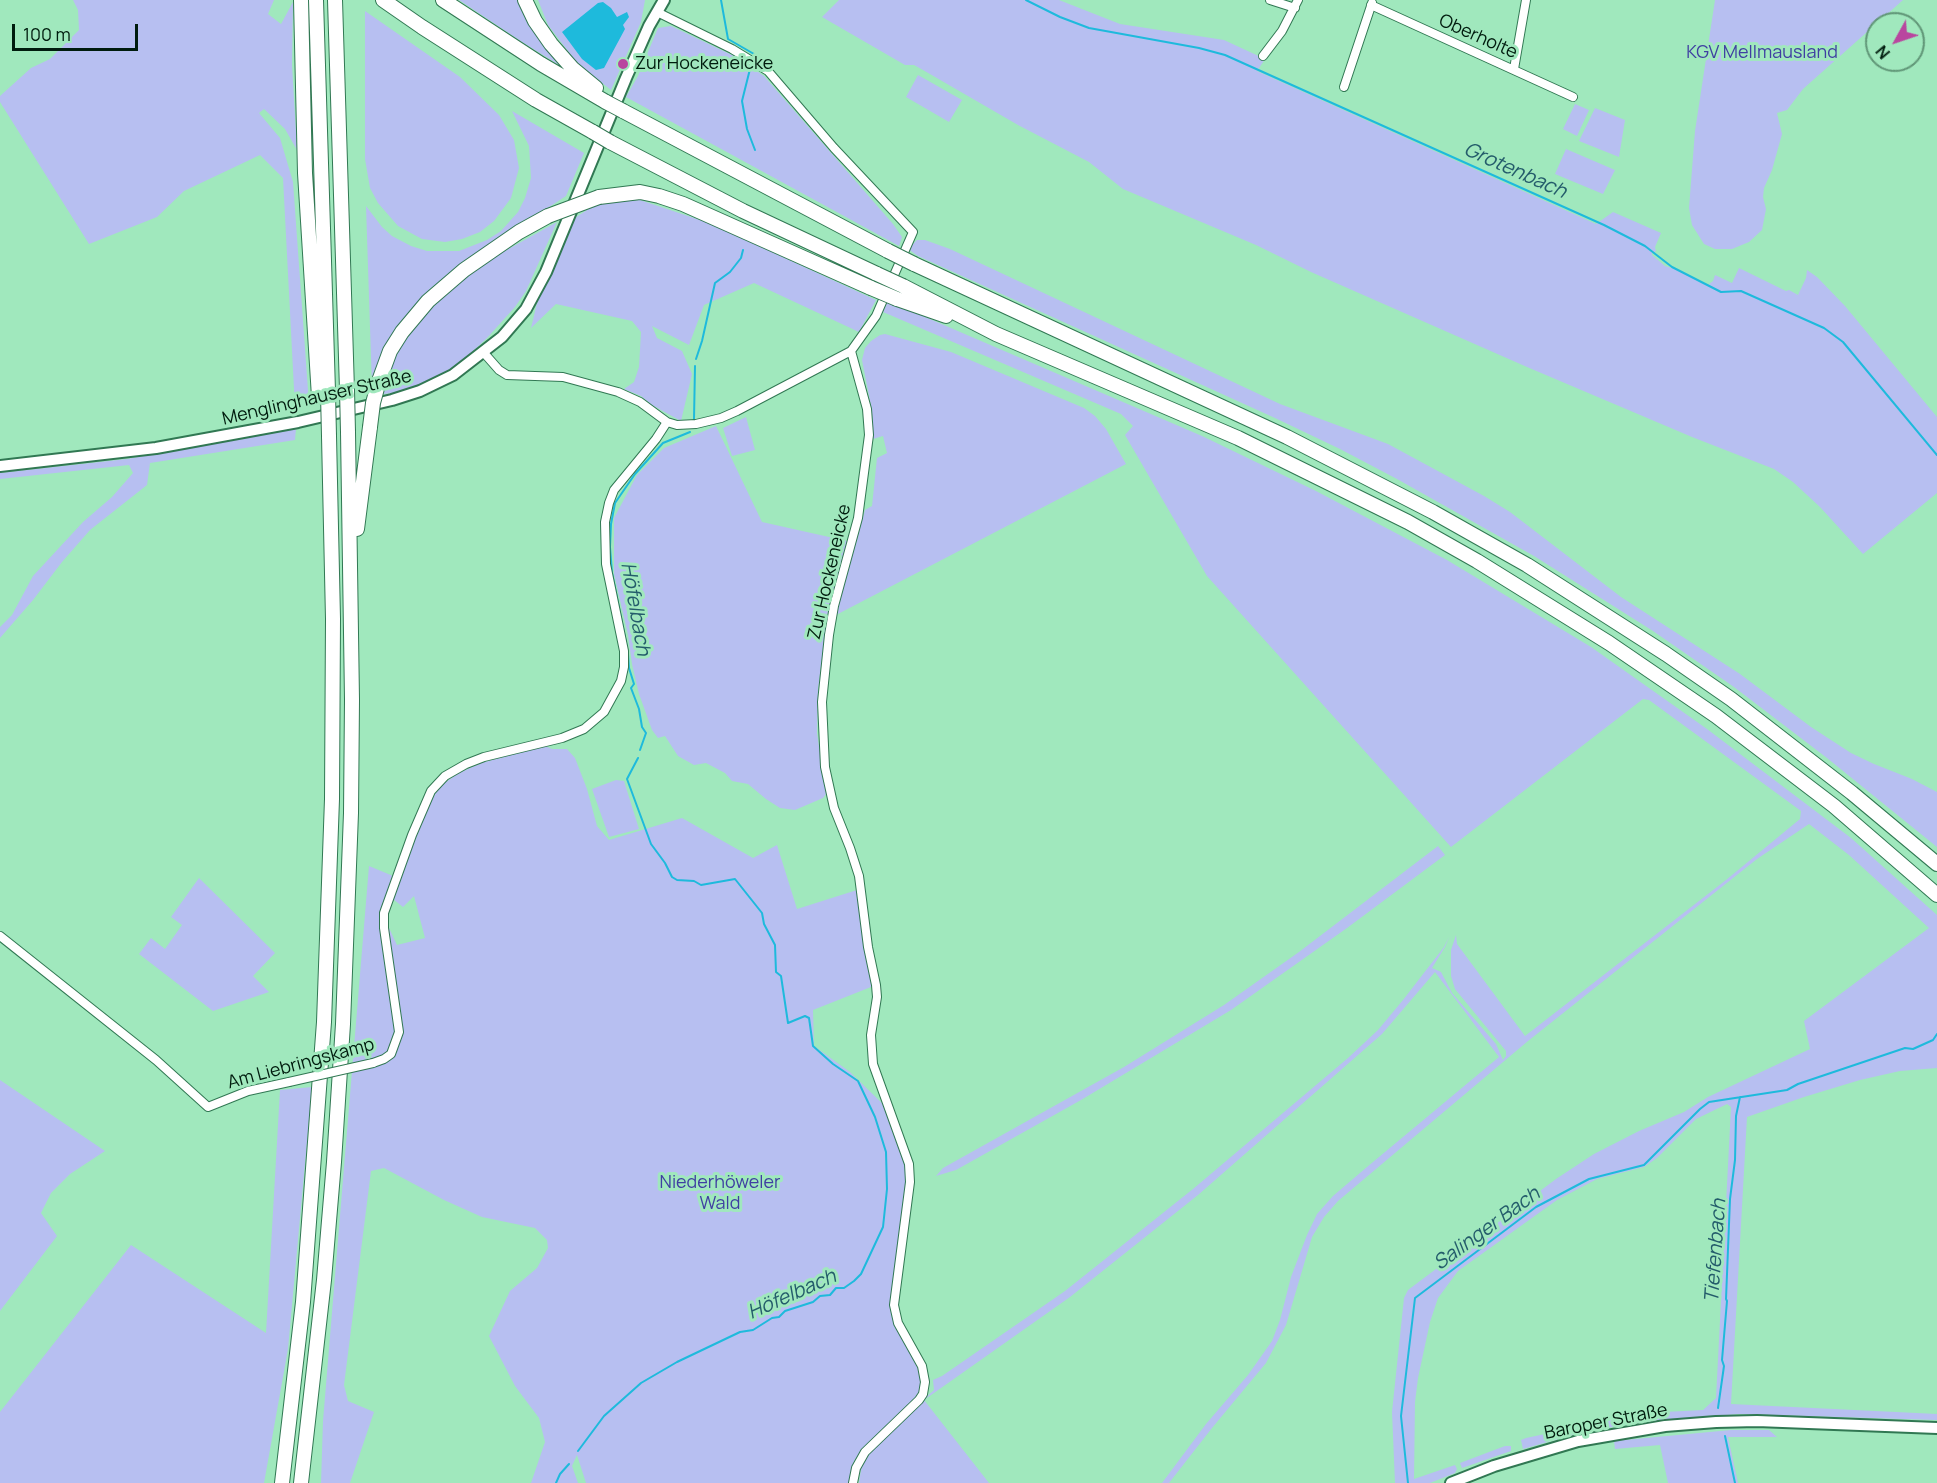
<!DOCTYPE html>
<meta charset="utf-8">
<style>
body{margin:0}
#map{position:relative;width:1937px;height:1483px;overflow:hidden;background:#a0e8bd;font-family:Manrope,sans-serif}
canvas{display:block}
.north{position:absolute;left:1865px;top:12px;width:60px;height:60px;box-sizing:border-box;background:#a0e8bd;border:2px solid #609677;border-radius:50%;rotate:230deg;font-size:16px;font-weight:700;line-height:24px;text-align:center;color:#001c0e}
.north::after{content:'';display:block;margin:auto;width:21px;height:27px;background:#b9469f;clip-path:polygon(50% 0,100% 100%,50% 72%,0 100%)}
.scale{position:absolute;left:12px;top:24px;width:126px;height:27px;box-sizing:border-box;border:3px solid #001c0e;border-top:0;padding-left:8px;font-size:18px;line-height:21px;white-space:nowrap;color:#001c0e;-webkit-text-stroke:4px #a0e8bd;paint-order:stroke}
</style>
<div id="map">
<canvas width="1937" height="1483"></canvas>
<div class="north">N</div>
<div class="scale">100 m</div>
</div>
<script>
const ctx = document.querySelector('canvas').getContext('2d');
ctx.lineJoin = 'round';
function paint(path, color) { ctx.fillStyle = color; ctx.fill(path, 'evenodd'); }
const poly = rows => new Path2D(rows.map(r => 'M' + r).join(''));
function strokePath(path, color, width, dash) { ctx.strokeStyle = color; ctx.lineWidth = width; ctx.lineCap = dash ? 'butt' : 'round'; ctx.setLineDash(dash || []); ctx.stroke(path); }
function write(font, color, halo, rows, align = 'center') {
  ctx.font = font + ' Manrope,sans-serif'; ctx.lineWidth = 6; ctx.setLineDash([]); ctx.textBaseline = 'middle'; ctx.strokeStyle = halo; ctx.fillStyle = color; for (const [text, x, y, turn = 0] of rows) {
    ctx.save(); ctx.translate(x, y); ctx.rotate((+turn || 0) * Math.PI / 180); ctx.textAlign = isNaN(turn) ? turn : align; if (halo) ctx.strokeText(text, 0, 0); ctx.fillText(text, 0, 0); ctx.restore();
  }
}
paint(poly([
 [73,0,274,0,268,14,281,24,293,2,292,65,297,150,285,129,264,109,259,113,280,138,293,182,309,404,295,408,283,178,260,155,184,191,157,217,89,244,0,102,0,96,31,68,50,59,79,30,78,10],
 [459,0,521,0,572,73,522,42],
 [538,0,645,0,641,22,611,90,577,63,548,25],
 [839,0,1059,0,1120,24,1224,40,1265,59,1257,71,1596,224,1613,212,1661,233,1655,247,1656,251,1652,253,1652,255,1665,266,1675,269,1708,285,1713,281,1715,275,1732,283,1739,268,1786,291,1789,290,1798,295,1806,278,1807,270,1817,277,1845,306,1937,417,1937,493,1863,554,1820,507,1793,482,1774,469,1692,437,1527,367,1311,272,1256,245,1123,189,1089,162,1018,125,923,70,914,65,905,65,822,17],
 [1715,0,1903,0,1803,89,1787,110,1777,113,1782,134,1772,170,1764,188,1763,197,1766,209,1762,230,1749,242,1732,249,1715,249,1704,244,1692,225,1689,208,1695,131],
 [365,11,460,77,499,115,514,140,519,168,511,198,494,221,480,232,462,239,445,242,422,239,398,226,378,203,370,188,365,159],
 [671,26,736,57,764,76,893,224,902,237,899,246,626,97,638,76,658,28],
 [918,75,962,100,949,122,906,97],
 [1575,104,1589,110,1577,136,1563,129],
 [1595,108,1625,120,1619,157,1579,141],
 [512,111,584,153,566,196,459,266,430,289,407,315,389,345,372,388,366,206,382,227,392,236,411,246,427,251,459,251,487,240,501,231,518,212,525,198,531,178,529,146],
 [1566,149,1615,170,1603,194,1555,174],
 [640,200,709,223,876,300,859,332,754,283,704,305,689,345,652,326,657,338,682,351,692,374,681,421,652,405,641,396,624,389,634,382,639,367,641,332,632,321,556,304,531,328,537,303,573,219,598,203],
 [557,222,526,291,515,307,487,338,457,366,436,378,403,392,383,394,390,367,405,339,425,312,450,288,503,252],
 [917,240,925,240,950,249,1280,404,1388,444,1484,496,1510,512,1621,597,1740,674,1811,727,1851,753,1874,764,1912,779,1937,792,1937,847,1827,758,1734,687,1653,631,1534,556,1397,479,1340,449,1275,418,918,256,908,249],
 [888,301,1202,436,1316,491,1447,560,1591,647,1707,729,1851,838,1937,915,1937,1068,1900,1071,1860,1080,1804,1097,1747,1117,1731,1404,1937,1414,1937,1420,1739,1414,1634,1423,1579,1433,1523,1449,1521,1440,1526,1438,1644,1413,1703,1410,1716,1398,1731,1107,1727,1104,1696,1119,1657,1158,1644,1167,1597,1179,1557,1200,1458,1271,1438,1298,1430,1322,1418,1378,1415,1402,1414,1479,1455,1465,1457,1469,1455,1473,1430,1483,1395,1483,1392,1412,1404,1298,1408,1290,1556,1179,1594,1154,1639,1131,1684,1112,1708,1097,1810,1049,1804,1021,1929,928,1849,855,1809,824,1757,859,1528,1041,1338,1201,1324,1217,1312,1237,1286,1325,1266,1363,1212,1428,1169,1483,1162,1483,1206,1424,1248,1375,1272,1341,1280,1320,1291,1277,1307,1235,1317,1214,1333,1196,1367,1167,1499,1057,1435,972,1382,1034,1198,1195,1070,1297,924,1400,989,1483,859,1483,862,1463,865,1458,875,1444,934,1390,933,1380,942,1376,1065,1291,1193,1189,1348,1058,1378,1030,1403,1000,1444,947,1449,937,1445,947,1432,968,1441,972,1452,993,1496,1044,1503,1060,1506,1056,1506,1051,1455,989,1451,976,1451,950,1456,935,1457,944,1525,1036,1726,880,1800,819,1801,811,1649,700,1643,699,1451,847,1207,576,1125,435,1133,426,1121,414,883,312],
 [885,334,951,352,1084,408,1095,416,1106,429,1126,464,836,615,865,510,872,506,877,458,887,453,883,436,873,439,872,411,862,360,865,348,871,341,880,335],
 [746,417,755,450,732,456,723,428],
 [716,426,762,522,847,541,828,610,818,690,817,733,826,794,823,798,795,810,780,808,766,799,748,784,732,781,725,773,706,763,694,765,678,756,665,736,658,738,652,730,639,694,632,664,628,635,614,574,614,518,637,475,664,448],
 [296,429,295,440,150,463,147,485,90,530,62,562,33,600,0,638,0,627,12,615,33,576,83,522,112,497,133,473,129,465,0,479,0,473,127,459],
 [545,746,552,749,567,749,575,758,587,789,597,826,609,840,682,818,753,858,777,845,797,909,857,890,876,985,813,1010,814,1046,850,1072,889,1110,909,1164,896,1314,891,1315,920,1370,922,1381,918,1395,909,1405,863,1449,854,1461,850,1483,586,1483,577,1455,572,1466,578,1483,531,1483,545,1442,539,1418,515,1386,489,1336,510,1291,537,1268,548,1248,547,1240,535,1228,482,1217,444,1200,384,1168,371,1171,344,1385,348,1401,374,1412,350,1483,321,1483,323,1421,369,866,393,876,382,913,397,945,425,938,414,896,403,907,393,899,420,824,438,788,457,774,481,763],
 [616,780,624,781,639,829,609,837,592,789],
 [1438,846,1445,855,1347,928,1231,1010,1081,1100,956,1170,936,1176,943,1168,1124,1067,1224,1005,1299,952],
 [199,878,275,953,253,976,269,992,213,1011,139,954,151,938,165,949,182,925,171,917],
 [0,1080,105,1151,70,1174,51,1193,41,1213,57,1236,0,1311],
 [312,1087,288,1349,264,1483,0,1483,0,1412,131,1245,266,1333,280,1090],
 [1731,1430,1769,1430,1777,1437,1728,1437,1738,1483,1668,1483,1660,1445,1615,1449,1614,1441],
 [1505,1446,1511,1446,1511,1451,1462,1468,1460,1463]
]), '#b7bff1');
paint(poly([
 [603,2,611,8,617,17,627,12,629,17,623,25,625,29,604,68,596,70,582,59,562,32,598,3]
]), '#1ebadc');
strokePath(poly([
 [721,0,728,39,754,54],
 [1026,0,1060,17,1089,28,1199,48,1225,55,1604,225,1645,246,1672,267,1721,292,1741,291,1824,328,1843,342,1937,455],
 [751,65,742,101,747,129,755,150],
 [696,359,702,341,715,283,730,272,741,258,743,250],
 [694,419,695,366],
 [627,648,612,573,610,547,611,524,615,503,635,474,663,443,690,432],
 [628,654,629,668,634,684,631,688,639,709,642,727,646,733,640,750],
 [1718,1408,1724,1366,1722,1360,1727,1301,1726,1299,1730,1199,1735,1160,1736,1116,1740,1097],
 [1725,1436,1735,1483],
 [578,1451,604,1416,641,1383,677,1362,740,1332,753,1330,772,1318,779,1317,785,1311,813,1302,820,1296,830,1295,836,1288,844,1288,854,1281,861,1274,883,1227,887,1189,886,1152,875,1117,858,1081,833,1064,813,1046,809,1018,805,1016,788,1023,781,976,776,972,775,945,764,924,762,913,735,879,701,885,694,881,677,880,672,877,665,863,651,844,627,779,638,758],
 [556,1483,560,1474,569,1464],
 [1408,1483,1401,1416,1415,1298,1536,1207,1589,1179,1644,1165,1700,1109,1709,1102,1787,1090,1798,1084,1905,1048,1913,1049,1933,1040,1937,1034]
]), '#1ebadc', 2);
const street = poly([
 [1270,0,1295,8],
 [1371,5,1573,97],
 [657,12,732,49,768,71,834,148,913,232,891,282],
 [1263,56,1282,31,1298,0],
 [1514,69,1526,0],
 [1344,87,1372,3],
 [851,351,867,409,869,435,858,518,834,606,829,635,822,702,825,767,834,808,850,848,859,876,868,947,876,985,877,997,871,1035,873,1064,909,1164,910,1182,894,1305,898,1323,922,1366,925,1382,923,1394,919,1400,865,1452,856,1468,853,1483],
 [484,353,499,370,507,375,563,377,618,392,640,402,667,422,677,425,696,424,721,418,737,411,851,351,876,316,886,293],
 [0,936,156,1060,208,1107,248,1091,289,1082],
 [373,1063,384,1059,391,1054,399,1032,384,928,384,913,412,835,431,791,445,776,466,764,484,757,562,738,584,729,604,712,621,681,624,667,624,651,606,564,605,522,609,503,614,490,656,439,667,422]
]);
const secondary = poly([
 [0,466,156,448,298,422,392,400,420,391,453,375,502,337,526,309,546,272,626,78,649,26,664,0],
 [1451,1483,1494,1466,1578,1441,1665,1426,1716,1422,1757,1421,1937,1428]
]);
const highway = poly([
 [301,0,305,173,319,397],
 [316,0,328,391],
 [335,0,347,390],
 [383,0,422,27,536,100,593,132],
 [443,0,541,64,606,102],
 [525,0,535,21,551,44,573,69,596,88],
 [623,111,888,251],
 [610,142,743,211,877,274],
 [599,197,640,192,659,196,683,204,871,288],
 [914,264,1287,437,1433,512,1527,565,1666,654,1731,699,1852,793,1937,864],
 [903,286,996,334,1238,438,1408,522,1477,561,1609,643,1716,716,1834,806,1937,895],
 [897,299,946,316],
 [379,381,390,351,402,332,428,301,464,270,519,232,548,216],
 [357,529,370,427],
 [282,1483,303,1302,324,1022,332,799,333,619,329,436],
 [301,1483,324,1280,334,1162,343,1024,351,813,352,700,348,432]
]);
strokePath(street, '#317853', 10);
strokePath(secondary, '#317853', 14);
strokePath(highway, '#317853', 16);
strokePath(street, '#fff', 8);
strokePath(secondary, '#fff', 10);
strokePath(highway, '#fff', 14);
const streetBridge = poly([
 [289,1082,373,1063]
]);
const highwayBridge = poly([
 [606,102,623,111],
 [593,132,610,142],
 [548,216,599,197],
 [888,251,914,264],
 [877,274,903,286],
 [871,288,897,299],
 [347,390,348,432],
 [328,394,329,436],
 [370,427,373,403,379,381]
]);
strokePath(streetBridge, '#317853', 10, []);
strokePath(highwayBridge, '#317853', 16, []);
strokePath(streetBridge, '#fff', 8);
strokePath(highwayBridge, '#fff', 14);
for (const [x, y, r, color] of [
 [623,64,6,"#b9469f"]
]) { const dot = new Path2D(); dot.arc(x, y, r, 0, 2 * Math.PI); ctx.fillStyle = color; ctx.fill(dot); strokePath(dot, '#a0e8bd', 2); }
write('18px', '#001c0e', '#a0e8bd', [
 ["Oberholte",1478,37,24],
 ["Menglinghauser Straße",317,398,-13],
 ["Zur Hockeneicke",830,572,-77],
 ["Am Liebringskamp",301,1064,-15],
 ["Baroper Straße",1606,1422,-11]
]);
write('18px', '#3f3fa2', '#a0e8bd', [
 ["KGV Mellmausland",1762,53],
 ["Niederhöweler",720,1183],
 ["Wald",720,1204]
]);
write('18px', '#001c0e', '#a0e8bd', [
 ["Zur Hockeneicke",635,64]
], 'left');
write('italic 20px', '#245c6b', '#a0e8bd', [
 ["Grotenbach",1515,171,24],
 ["Höfelbach",635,609,80],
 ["Salinger Bach",1487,1229,-36],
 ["Tiefenbach",1716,1251,-86],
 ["Höfelbach",792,1295,-24]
]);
</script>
